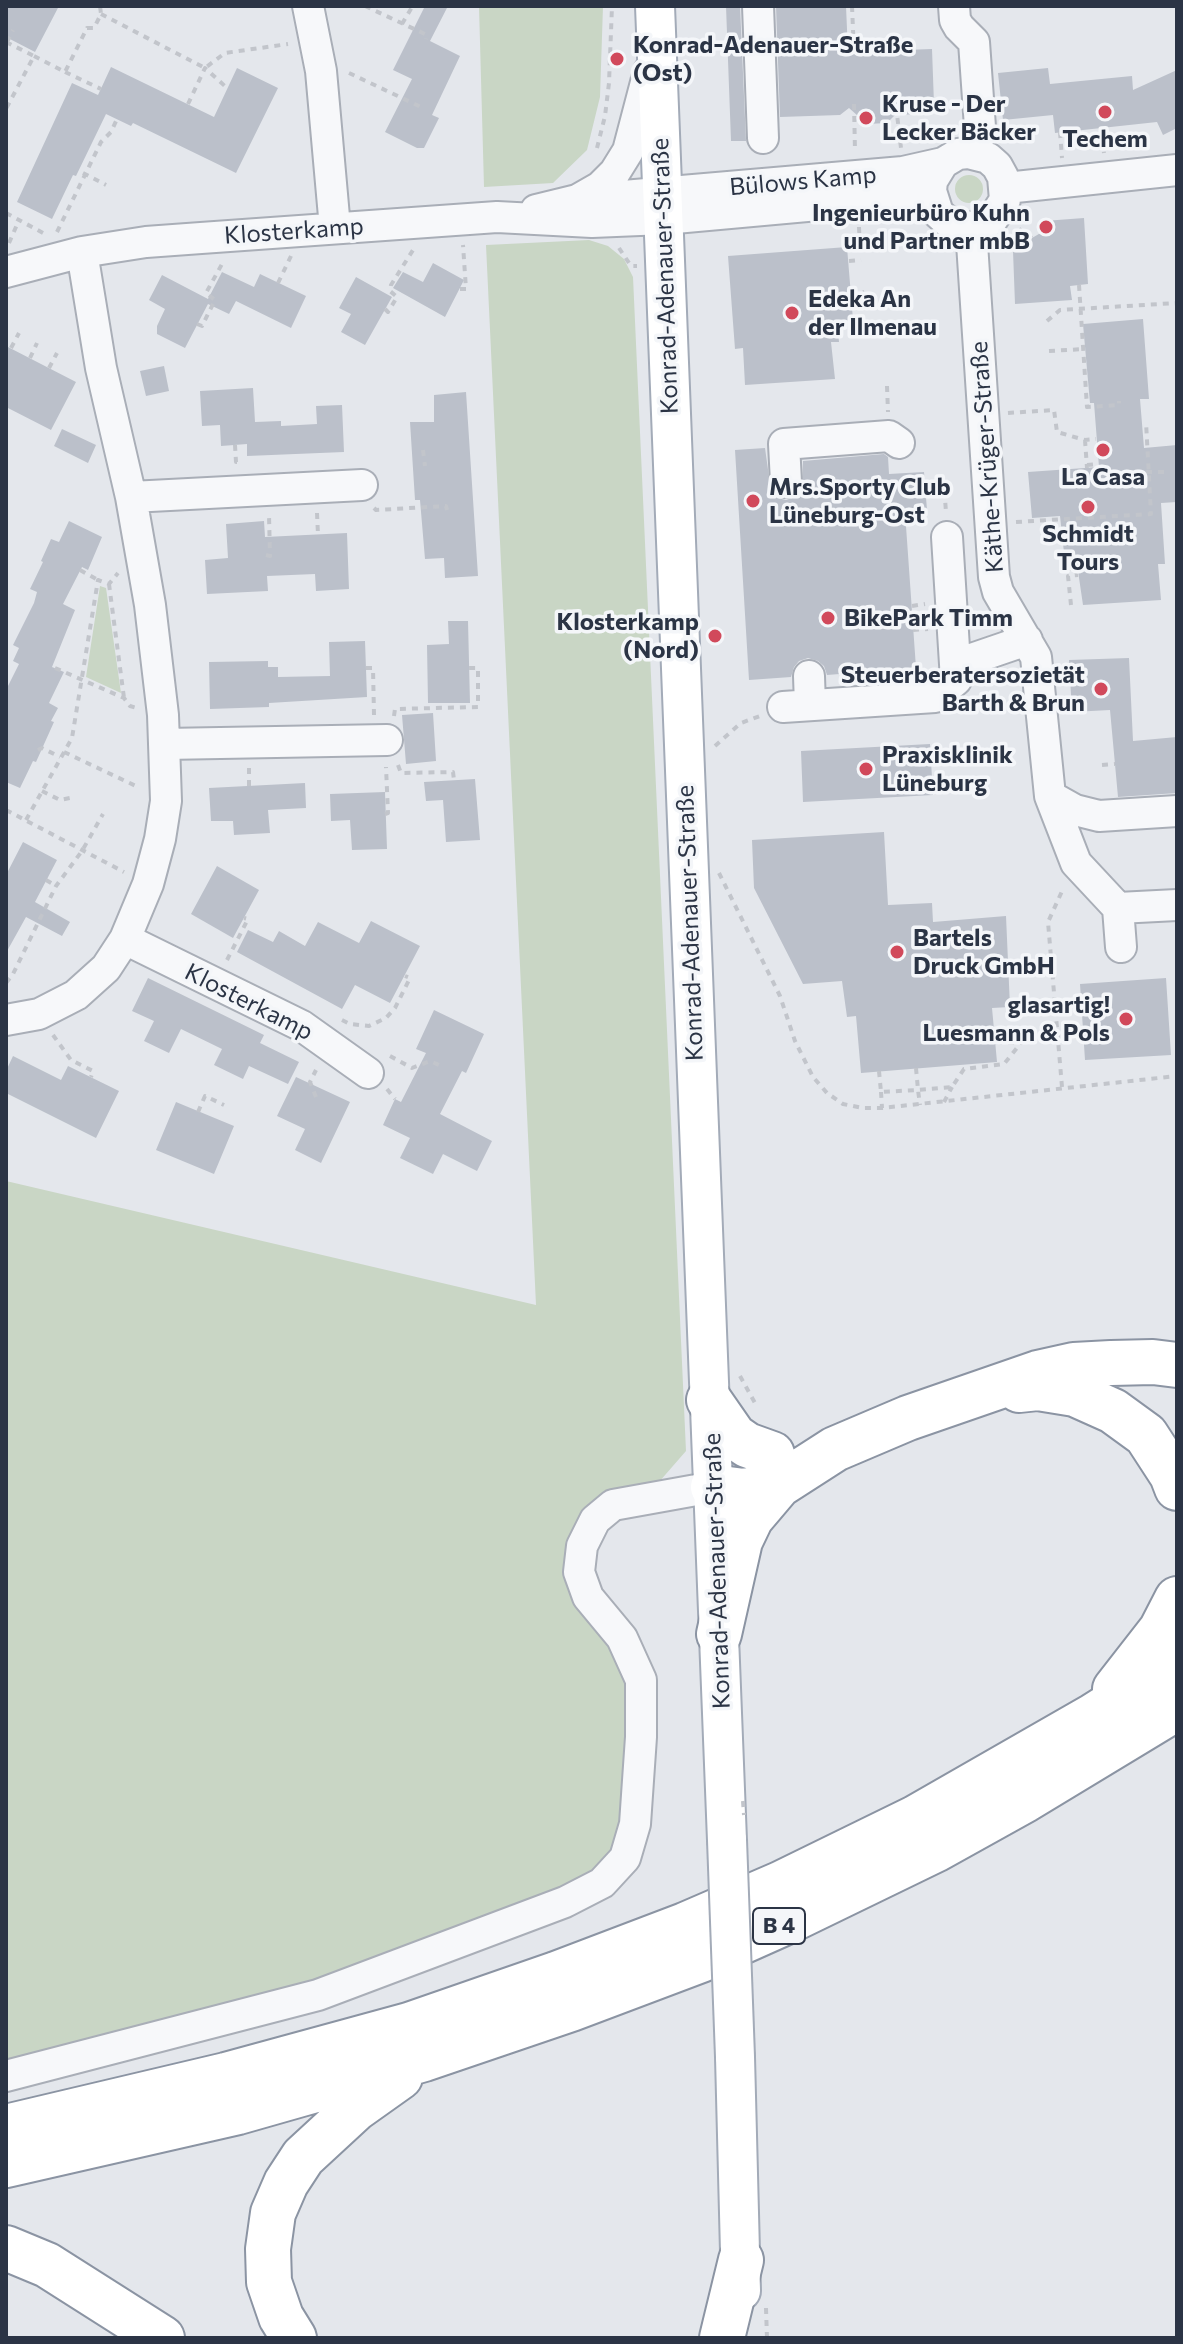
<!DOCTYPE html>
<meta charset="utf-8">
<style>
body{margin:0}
#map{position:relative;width:1183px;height:2344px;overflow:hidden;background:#e4e7ec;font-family:Commissioner,sans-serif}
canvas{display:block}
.frame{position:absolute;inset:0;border:8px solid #2b3445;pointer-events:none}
</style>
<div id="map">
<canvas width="1183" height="2344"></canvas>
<div class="frame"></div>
</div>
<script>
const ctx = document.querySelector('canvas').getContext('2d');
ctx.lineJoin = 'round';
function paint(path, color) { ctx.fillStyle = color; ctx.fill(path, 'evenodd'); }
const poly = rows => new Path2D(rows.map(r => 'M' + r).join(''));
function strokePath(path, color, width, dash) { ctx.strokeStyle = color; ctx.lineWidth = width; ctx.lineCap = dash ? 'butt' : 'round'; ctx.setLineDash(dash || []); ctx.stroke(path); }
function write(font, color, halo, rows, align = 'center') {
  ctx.font = font + ' Commissioner,sans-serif'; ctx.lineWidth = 7; ctx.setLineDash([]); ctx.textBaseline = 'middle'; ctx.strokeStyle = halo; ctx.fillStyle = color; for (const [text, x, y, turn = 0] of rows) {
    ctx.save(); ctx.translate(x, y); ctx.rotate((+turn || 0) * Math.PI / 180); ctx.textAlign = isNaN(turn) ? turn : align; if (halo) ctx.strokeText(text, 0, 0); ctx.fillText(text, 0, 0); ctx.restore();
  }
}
paint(poly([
 [479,6,603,6,600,97,587,150,553,183,484,187],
 '955 189a14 14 0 1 1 28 0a14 14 0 1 1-28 0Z',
 [589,240,608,246,624,259,633,277,686,1451,659,1482,587,1512,568,1539,567,1573,614,1642,630,1682,632,1735,616,1854,596,1876,313,1983,6,2061,6,1181,536,1305,486,245],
 [100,586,106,588,121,693,86,677]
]), '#c9d6c5');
paint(poly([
 [6,6,59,6,35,52,6,37],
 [425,6,448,6,430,41,460,56,432,115,439,118,424,148,417,148,385,132,412,79,393,70],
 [726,6,740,6,746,141,731,141],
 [776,6,846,6,848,52,932,49,934,104,928,104,919,114,895,115,887,123,867,124,849,108,840,115,780,117],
 [111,67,214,117,237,68,278,88,236,173,133,123,131,126,106,114,76,176,73,175,52,219,17,202,72,83,98,95],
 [1048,68,1050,84,1132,76,1133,90,1177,70,1177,128,1163,135,1157,122,1055,133,1053,115,1003,120,998,73],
 [1084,218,1088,284,1070,286,1072,300,1015,304,1013,251,1025,250,1032,238,1044,231,1044,221],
 [847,247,853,320,837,321,839,342,831,342,835,379,745,385,743,348,735,349,728,256],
 [433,263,464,280,445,317,393,288,403,272,423,282],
 [222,272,254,287,260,274,306,296,291,328,236,301,229,314,208,304,185,348,157,334,157,326,165,309,149,300,162,275,208,299],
 [356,277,392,297,365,345,341,332,351,314,339,308],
 [1143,319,1149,399,1140,399,1144,448,1177,445,1177,502,1161,503,1165,564,1158,564,1161,600,1083,605,1078,571,1066,571,1060,516,1032,518,1028,472,1099,467,1094,403,1090,403,1083,324],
 [6,346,76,382,51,430,6,407],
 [164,366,169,391,146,396,140,371],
 [253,388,255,422,281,421,281,426,317,424,316,406,342,405,344,452,247,456,247,444,221,446,220,425,202,426,200,391],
 [466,392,478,576,445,578,444,558,425,559,420,500,415,500,410,422,434,422,434,395],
 [62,429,96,445,88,463,54,446],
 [765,448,771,491,777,498,786,500,795,497,802,489,803,461,884,454,888,457,889,474,924,472,927,510,905,512,916,668,827,675,824,666,818,661,808,658,799,661,794,667,791,677,749,680,735,450],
 [69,521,102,537,88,570,82,567,63,604,75,610,52,667,64,672,49,703,58,708,51,721,54,722,36,762,33,761,20,788,6,782,6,690,19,664,13,661,19,648,13,645,34,603,37,592,30,589,43,562,41,561,51,539,59,542],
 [264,521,265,537,347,533,349,589,316,591,315,574,267,576,268,591,207,594,205,560,228,558,226,524],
 [448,621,468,621,470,703,428,703,427,645,449,644],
 [365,641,367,697,269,703,269,707,210,709,209,662,268,661,268,667,278,667,278,677,330,676,329,642],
 [1129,658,1133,741,1177,737,1177,793,1118,797,1110,710,1072,712,1069,660],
 [433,713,436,761,406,764,402,715],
 [930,744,933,795,803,802,801,751],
 [475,779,480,840,446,842,443,800,426,801,424,782],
 [305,783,306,808,268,810,270,833,234,835,233,821,211,821,209,788],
 [385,792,387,849,352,850,350,820,331,821,330,794],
 [884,832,888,905,932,903,933,922,1006,916,1010,1007,992,1008,997,1062,861,1073,856,1016,847,1017,842,981,803,984,754,888,752,840],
 [23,842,57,860,35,902,70,922,62,936,26,917,6,953,6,875],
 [217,866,259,890,233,938,191,914],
 [371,921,420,946,390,1003,355,985,342,1009,237,952,248,930,273,942,279,931,305,946,318,922,359,943],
 [148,978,264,1035,260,1043,299,1062,288,1084,249,1066,243,1079,214,1065,222,1049,181,1029,169,1053,144,1041,154,1021,132,1011],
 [1166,978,1171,1055,1085,1060,1080,984],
 [434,1010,484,1034,466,1073,462,1071,440,1114,492,1141,477,1171,443,1154,433,1174,400,1158,410,1138,383,1125,395,1099,401,1102,426,1053,416,1049],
 [13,1056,61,1080,68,1066,119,1091,96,1138,6,1093,6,1071],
 [296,1077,350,1102,321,1163,295,1150,305,1129,277,1116],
 [176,1102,234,1126,214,1174,156,1150]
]), '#bbc0ca');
const minor = poly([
 [308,6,321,71,335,228],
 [758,6,763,138],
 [954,6,955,20,959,27,974,42,980,127,976,154],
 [1006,188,1177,170],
 [579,199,600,187,615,172,628,151,649,71],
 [536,210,577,200,903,172,943,163,958,154,968,153,988,158,997,166,1003,177,1005,200,992,220,971,228,958,227,947,221,938,213,931,191,932,181,943,163],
 [971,228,994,577,998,592,1036,657,1050,796,1076,863,1118,908,1177,905],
 [6,272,82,252,146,242,201,238,497,217,592,222,664,219,906,197,932,201],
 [786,482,784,444,889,436,899,443],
 [131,497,362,485],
 [957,664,1027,640],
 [809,676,810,705],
 [783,707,935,697,956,680,947,537],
 [165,744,387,740],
 [1050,796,1075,810,1099,816,1177,811],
 [1118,908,1121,947],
 [125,939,302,1026,368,1073],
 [6,1020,39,1014,76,995,106,968,125,939,148,884,160,839,166,801,163,715,150,605,131,497,101,368,82,252],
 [6,2076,318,1995,565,1902,602,1883,625,1858,635,1824,641,1737,641,1680,622,1638,588,1597,579,1572,582,1546,595,1520,613,1505,713,1487]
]);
const major = poly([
 [655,6,727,1840],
 [735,2057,741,2291]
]);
const highway = poly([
 [1019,1390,1038,1388,1075,1394,1113,1411,1146,1435,1172,1475,1177,1488],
 [709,1400,734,1436,747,1445,772,1454],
 [713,1487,744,1491,779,1485,835,1449,908,1418,1038,1373,1074,1365,1111,1363,1153,1362,1177,1365],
 [719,1634,740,1541,751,1518,779,1485],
 [1115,1689,1161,1630,1177,1599],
 [6,2127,226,2075,409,2025,556,1974,685,1925,780,1884,915,1818,1093,1716,1177,1663],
 [6,2165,238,2112,424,2059,571,2009,701,1960,795,1918,935,1850,1025,1800,1177,1708],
 [6,2248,47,2265,162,2338],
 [294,2338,281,2317,269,2282,268,2249,273,2213,286,2183,303,2157,355,2109,400,2077],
 [722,2338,741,2260]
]);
strokePath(minor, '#a9aeb7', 34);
strokePath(major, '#a3abb8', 42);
strokePath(highway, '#8b94a3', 48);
strokePath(poly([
 [365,6,427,35,426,39],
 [852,6,854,52],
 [101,14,205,68,225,53,288,44],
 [402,24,412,7],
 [6,42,34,56,6,109],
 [7,42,13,30],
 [34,56,65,72,87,28,94,28,101,14,100,6],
 [65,72,101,89],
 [349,73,421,107,420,109],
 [188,104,205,68,227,88],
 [854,104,855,151],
 [896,106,901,148],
 [1100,128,1104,153],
 [1060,132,1062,158],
 [597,148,605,116,609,83,612,6],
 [83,173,106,185],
 [6,213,45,234],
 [859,227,860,249],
 [1019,229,1032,238],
 [57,232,101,142,111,132,117,119],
 [9,243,19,220],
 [619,248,631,266,637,266],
 [849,261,861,260],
 [278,283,291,256],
 [1079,285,1087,407,1119,405,1119,401],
 [460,289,466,289,463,245],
 [851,294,864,292],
 [852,306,865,305],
 [385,309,388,312,397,297,390,291,391,285,413,250],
 [1047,321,1060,310,1177,303],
 [197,324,202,326,215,300,206,293,222,264],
 [11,348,19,333],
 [1049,351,1085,349],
 [30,358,37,343],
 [49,368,57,353],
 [887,386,888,412],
 [1008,413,1054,410,1057,432,1085,440,1096,439],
 [1085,440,1087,468],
 [235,445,236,462,241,462],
 [423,450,425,466],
 [1087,465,1098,464],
 [1146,472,1170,472],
 [925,488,944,486,946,512],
 [374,508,376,510,446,506,447,510],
 [317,513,318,535],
 [1016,522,1151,514,1146,422],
 [266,555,270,556,269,515],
 [80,570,98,580],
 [109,584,124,698],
 [1071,605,1068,576,1078,575],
 [912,606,925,604],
 [913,630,928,629],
 [55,668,124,698,130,706,137,708],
 [366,668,373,668,374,715],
 [394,716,395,709,478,707,478,668,469,668],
 [715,746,741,723,760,716],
 [38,750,42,748,60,757],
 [64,752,138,787],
 [398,765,401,773,453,772,454,780],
 [1102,765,1115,764],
 [249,768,249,786],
 [42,791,60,800,70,798],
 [6,810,124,872],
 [385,814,388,813,386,767],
 [26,820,72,738,98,580,109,584,118,573],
 [719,873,780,996,795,1041,813,1077,827,1093,843,1104,863,1108,882,1108,1177,1076],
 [46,880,56,886],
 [227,960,248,919,244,918],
 [6,983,13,974,56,886,82,851,103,814],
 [342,1020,350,1024,369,1026,386,1018,395,1008,410,978,405,976],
 [53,1035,71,1060,93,1071,91,1077],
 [996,1042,1021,1043],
 [390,1056,412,1068,430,1061,439,1065,441,1061],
 [916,1068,918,1090,952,1087,964,1069,1004,1064,1021,1043],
 [879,1071,881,1092,918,1090,920,1105],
 [1062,1087,1048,922,1063,889],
 [387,1089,395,1099],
 [881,1092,882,1108],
 [316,1097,310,1082,316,1070],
 [944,1102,952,1087],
 [198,1112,205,1096,224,1105],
 [740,1376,755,1403],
 [766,2308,767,2338]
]), '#c2c5cb', 4, [6, 6]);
strokePath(minor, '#f7f8fa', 30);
strokePath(major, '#fff', 38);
strokePath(highway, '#fff', 44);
const majorBridge = poly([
 [727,1840,735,2057]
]);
strokePath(majorBridge, '#a3abb8', 42, []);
strokePath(poly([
 [743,1801,744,1815]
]), '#c2c5cb', 4, [6, 6]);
strokePath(majorBridge, '#fff', 38);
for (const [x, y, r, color] of [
 [617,59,8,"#d1495b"],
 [1105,112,8,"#d1495b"],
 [866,118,8,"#d1495b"],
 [1046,227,8,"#d1495b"],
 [792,313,8,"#d1495b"],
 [1103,450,8,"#d1495b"],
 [753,501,8,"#d1495b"],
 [1088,507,8,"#d1495b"],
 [828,618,8,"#d1495b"],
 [715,636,8,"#d1495b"],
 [1101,689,8,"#d1495b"],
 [866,769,8,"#d1495b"],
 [897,952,8,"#d1495b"],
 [1126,1019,8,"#d1495b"]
]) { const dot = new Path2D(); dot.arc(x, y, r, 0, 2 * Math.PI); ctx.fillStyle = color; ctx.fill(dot); strokePath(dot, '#f4f6f9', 3); }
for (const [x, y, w] of [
 [779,1926,52]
]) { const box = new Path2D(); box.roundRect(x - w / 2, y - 18, w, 36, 6); ctx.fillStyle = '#f4f6f9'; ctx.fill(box); strokePath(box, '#2b3445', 2); }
write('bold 22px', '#2b3445', null, [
 ["B 4",779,1926]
]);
write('bold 24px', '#2b3445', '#f4f6f9', [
 ["Konrad-Adenauer-Straße",633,45],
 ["(Ost)",633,73],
 ["Kruse - Der",882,104],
 ["Lecker Bäcker",882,132],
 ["Techem",1105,139,"center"],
 ["Ingenieurbüro Kuhn",1030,213,"right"],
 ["und Partner mbB",1030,241,"right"],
 ["Edeka An",808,299],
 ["der Ilmenau",808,327],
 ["La Casa",1103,477,"center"],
 ["Mrs.Sporty Club",769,487],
 ["Lüneburg-Ost",769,515],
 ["Schmidt",1088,534,"center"],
 ["Tours",1088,562,"center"],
 ["BikePark Timm",844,618],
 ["Klosterkamp",699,622,"right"],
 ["(Nord)",699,650,"right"],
 ["Steuerberatersozietät",1085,675,"right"],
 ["Barth & Brun",1085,703,"right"],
 ["Praxisklinik",882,755],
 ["Lüneburg",882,783],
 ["Bartels",913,938],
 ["Druck GmbH",913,966],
 ["glasartig!",1110,1005,"right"],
 ["Luesmann & Pols",1110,1033,"right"]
], 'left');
write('24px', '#2b3445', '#f4f6f9', [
 ["Bülows Kamp",803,181,-5],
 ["Klosterkamp",294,231,-4],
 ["Konrad-Adenauer-Straße",665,276,-92],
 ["Käthe-Krüger-Straße",987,457,-94],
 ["Konrad-Adenauer-Straße",690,923,-92],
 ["Klosterkamp",249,1002,27],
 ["Konrad-Adenauer-Straße",717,1571,-92]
]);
</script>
